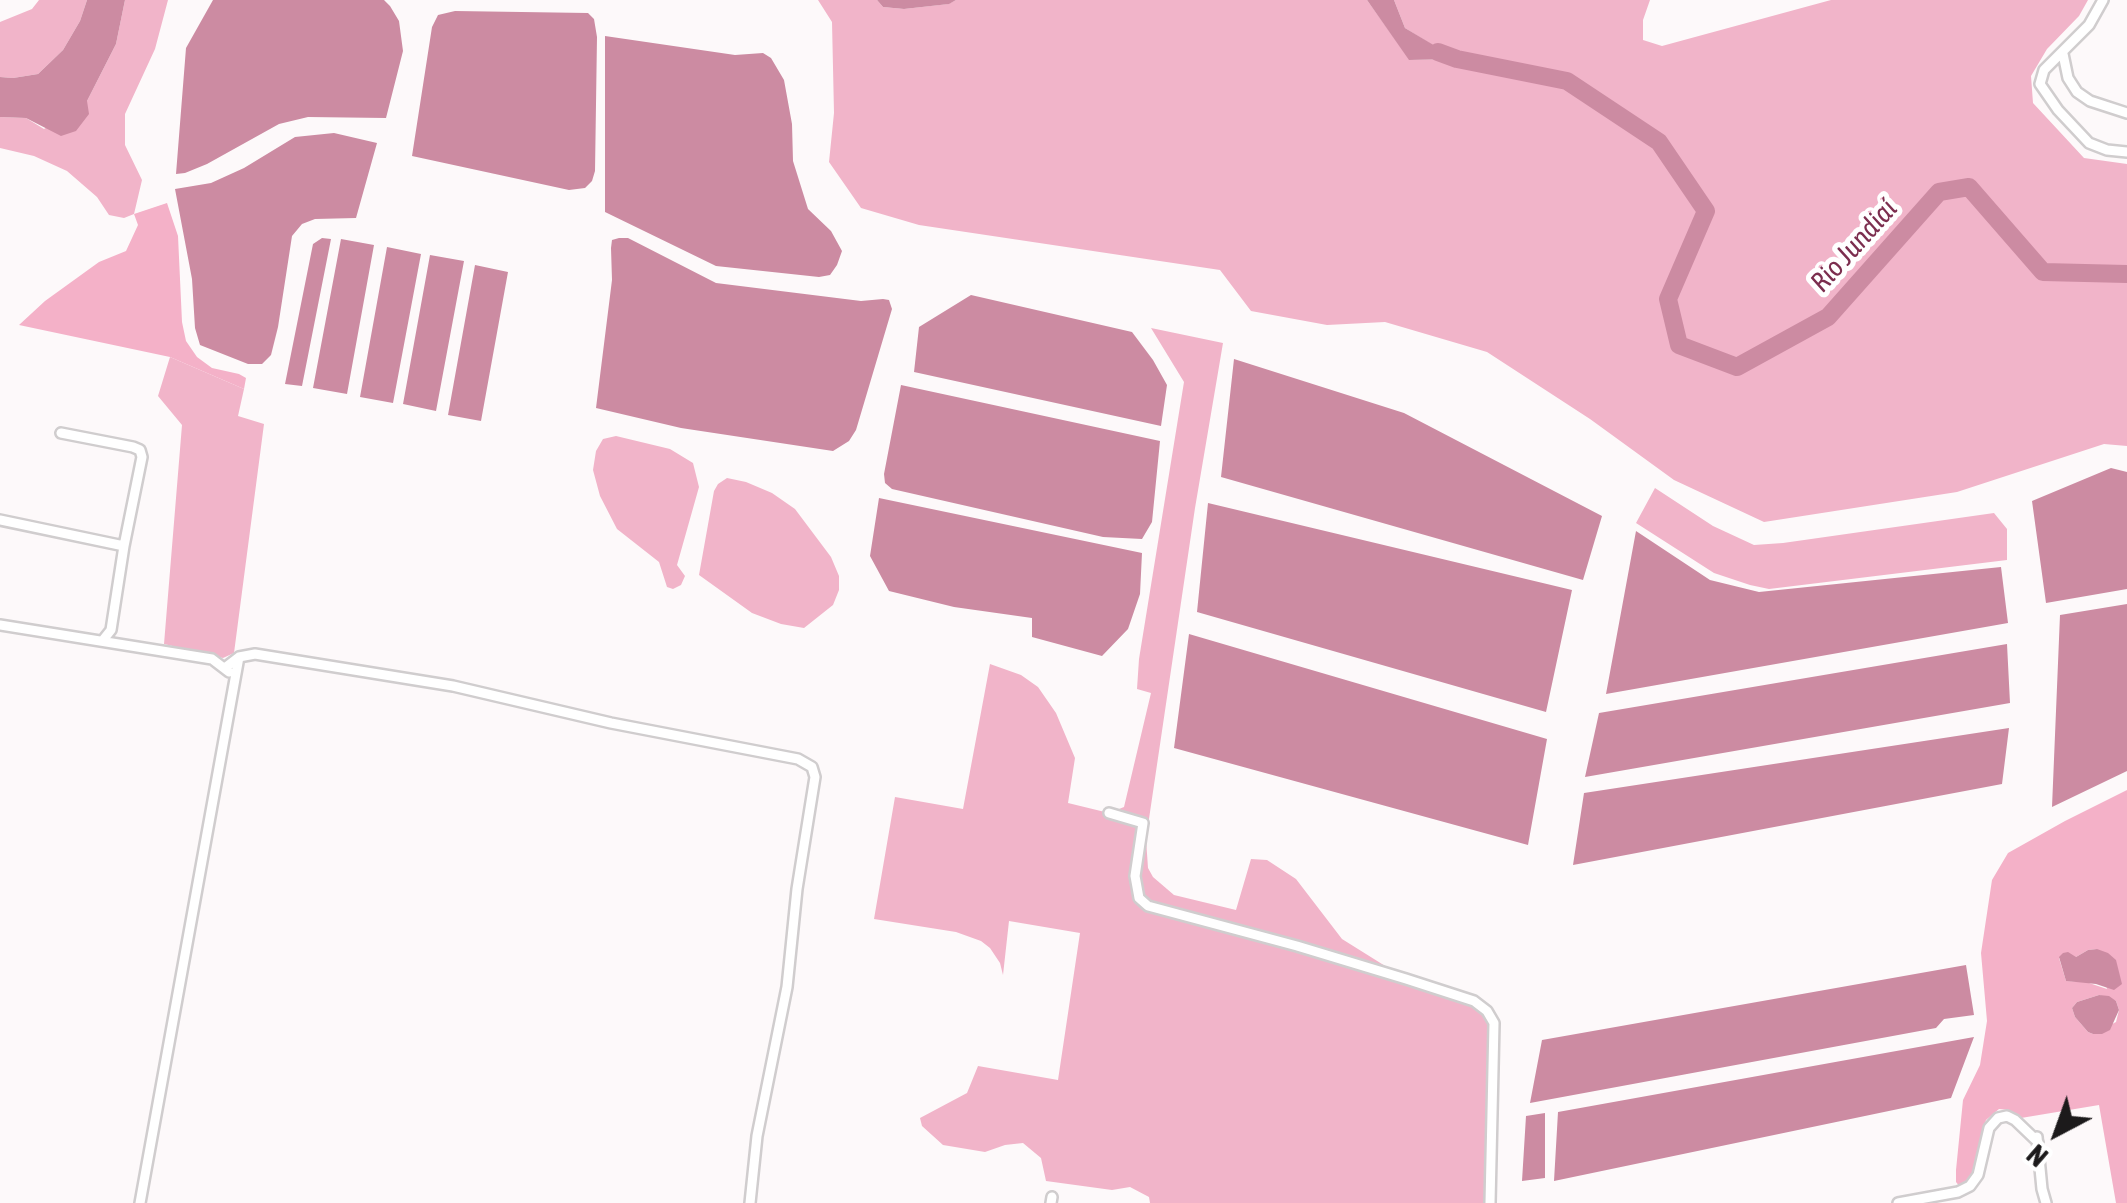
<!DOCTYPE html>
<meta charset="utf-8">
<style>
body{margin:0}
#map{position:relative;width:2127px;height:1203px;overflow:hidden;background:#fdf9fa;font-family:"Asap Condensed",sans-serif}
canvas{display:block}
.north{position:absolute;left:2007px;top:1083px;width:100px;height:100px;-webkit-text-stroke:8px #fff;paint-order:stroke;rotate:221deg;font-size:28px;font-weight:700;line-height:40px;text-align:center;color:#1c1a1b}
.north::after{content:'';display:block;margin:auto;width:35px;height:45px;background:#1c1a1b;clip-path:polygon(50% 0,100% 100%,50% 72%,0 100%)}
</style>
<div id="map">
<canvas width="2127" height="1203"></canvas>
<div class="north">N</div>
</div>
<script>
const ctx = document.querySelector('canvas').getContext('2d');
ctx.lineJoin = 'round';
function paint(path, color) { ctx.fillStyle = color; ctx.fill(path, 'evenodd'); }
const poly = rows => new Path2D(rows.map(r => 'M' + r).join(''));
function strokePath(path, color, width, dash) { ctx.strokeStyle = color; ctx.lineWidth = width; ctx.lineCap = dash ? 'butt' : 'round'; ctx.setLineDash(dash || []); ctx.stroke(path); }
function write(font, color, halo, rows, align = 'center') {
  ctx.font = font + ' "Asap Condensed",sans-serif'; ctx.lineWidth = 10; ctx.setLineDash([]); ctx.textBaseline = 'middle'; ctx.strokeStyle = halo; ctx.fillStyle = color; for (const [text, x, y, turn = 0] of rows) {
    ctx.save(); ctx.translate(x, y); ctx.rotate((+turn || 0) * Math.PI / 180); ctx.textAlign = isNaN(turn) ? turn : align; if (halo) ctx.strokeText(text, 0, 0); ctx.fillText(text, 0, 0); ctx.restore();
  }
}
paint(poly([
 [39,0,87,0,80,21,63,50,38,74,13,78,0,77,0,22,32,9],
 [125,0,168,0,155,49,125,114,125,145,142,180,134,214,124,218,109,215,97,197,67,171,34,156,0,148,0,117,26,118,44,129,87,101,116,44],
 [818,0,877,0,883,7,904,9,948,4,956,0,1367,0,1410,60,1455,59,1405,28,1394,0,1650,0,1643,20,1643,40,1662,46,1831,0,2088,0,2079,16,2047,49,2031,76,2033,103,2084,158,2127,164,2127,446,2104,444,1957,492,1764,522,1674,480,1590,419,1487,352,1385,322,1327,325,1251,311,1220,270,919,225,861,208,829,162,834,113,832,22],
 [1151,328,1223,343,1195,508,1146,839,1148,868,1153,877,1174,895,1236,910,1251,859,1267,860,1296,879,1342,939,1406,979,1474,1001,1494,1023,1490,1203,1150,1203,1149,1197,1130,1187,1112,1190,1046,1181,1041,1158,1023,1143,1005,1145,985,1152,943,1145,922,1126,920,1118,967,1093,978,1066,1058,1080,1080,933,1009,921,1003,975,1000,963,990,948,981,941,956,932,874,919,895,797,963,809,990,664,1021,675,1038,687,1056,713,1075,758,1068,803,1109,813,1124,807,1151,693,1137,689,1139,659,1184,382],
 [170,357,244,389,238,416,264,424,234,653,223,658,164,644,182,425,158,396],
 [616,436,670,449,693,463,699,487,677,565,685,576,681,585,673,589,667,587,659,562,617,529,600,496,593,470,596,451,603,439],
 [727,478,746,482,772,493,795,509,831,557,839,576,839,590,833,605,804,628,781,624,752,613,699,575,714,491,718,484],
 [1655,488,1713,526,1754,545,1783,543,1994,513,2007,529,2007,560,1769,589,1750,585,1714,573,1636,523]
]), '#f1b4c9');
paint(poly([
 [167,203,178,236,182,322,186,341,197,357,212,368,239,374,246,378,244,389,170,357,19,325,45,301,99,262,126,251,138,225,134,214],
 [2127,790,2127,1203,2116,1203,2099,1105,2021,1118,2009,1110,1999,1109,1986,1120,1971,1178,1966,1186,1960,1187,1956,1182,1956,1170,1963,1100,1980,1065,1987,1021,1981,953,1992,880,2008,853,2065,821],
 [2097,949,2107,989,2086,982,2066,981,2059,958,2076,957,2088,950],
 [2099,995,2116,1001,2119,1010,2116,1022,2093,1034,2088,1032,2075,1017,2072,1008,2077,1002]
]), '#f4b1c8');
paint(poly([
 [87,0,125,0,116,44,87,101,89,114,76,131,61,136,26,118,0,117,0,77,13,78,38,74,63,50,80,21],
 [213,0,384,0,390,6,399,21,403,51,386,118,308,117,279,124,207,164,185,173,176,174,186,48],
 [877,0,956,0,949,4,904,9,883,7],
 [1367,0,1394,0,1405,28,1457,59,1409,60],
 [455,11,588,13,594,19,597,37,595,171,592,181,585,188,569,190,412,156,432,27,438,15],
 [605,36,735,55,763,53,771,58,784,80,792,124,793,161,808,209,831,231,842,251,837,265,830,275,819,277,716,266,605,212],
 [334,133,377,143,356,218,315,219,302,224,292,236,278,327,271,355,262,364,248,364,200,345,195,328,192,279,175,189,211,183,244,168,295,137],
 [322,238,331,239,302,386,285,384,313,244],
 [619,238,628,238,716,283,861,301,883,299,889,300,892,309,856,430,849,441,833,451,681,428,596,408,612,280,611,248,612,240],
 [341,239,374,245,347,394,313,388],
 [387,247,421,254,393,403,360,397],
 [430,255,464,261,436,411,403,404],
 [475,265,508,272,481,421,448,415],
 [971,295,1132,332,1153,360,1167,385,1161,426,914,372,919,327],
 [1234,359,1404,413,1602,516,1583,580,1221,477],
 [901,385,1160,441,1152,522,1142,539,1103,537,892,489,885,483,884,474],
 [2111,468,2127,472,2127,589,2046,603,2032,501],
 [879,498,1142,553,1140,594,1128,629,1102,656,1032,637,1032,618,954,607,889,591,870,556],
 [1208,503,1572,590,1546,712,1197,612],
 [1636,531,1710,580,1759,592,2001,567,2008,623,1606,694],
 [2127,604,2127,771,2052,807,2060,615],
 [1189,634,1547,739,1528,845,1174,748],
 [2007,644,2010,703,1585,777,1599,713],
 [2009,728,2002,784,1573,865,1584,793],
 [2097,949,2108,953,2116,960,2122,984,2114,990,2096,984,2066,981,2059,957,2063,953,2068,952,2076,957,2088,950],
 [1966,965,1974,1015,1944,1019,1936,1028,1530,1103,1542,1040],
 [2099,995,2109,996,2116,1001,2119,1010,2110,1030,2102,1034,2093,1034,2088,1032,2075,1017,2072,1008,2077,1002],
 [1974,1037,1951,1098,1554,1181,1558,1112],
 [1545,1113,1545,1178,1522,1181,1526,1116]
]), '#cc8ba2');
strokePath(poly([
 [1438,52,1457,59,1567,81,1659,142,1706,211,1668,299,1679,345,1737,367,1828,317,1939,192,1969,187,2043,272,2127,274]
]), '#cc8ba2', 18);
const minor = poly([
 [2103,0,2089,25,2044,70,2040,84,2058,110,2089,143,2107,150,2127,152],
 [2063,54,2068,78,2077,92,2090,101,2127,113],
 [61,433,133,447,140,450,142,457,124,546,111,630,103,640],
 [0,520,124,546],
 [0,625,212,659,229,672],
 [226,667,239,657,255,654,453,686,611,723,798,759,812,767,815,777,797,889,787,987,757,1136,750,1203],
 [1109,813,1143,823,1135,876,1139,898,1148,906,1297,946,1406,979,1474,1001,1487,1011,1494,1023,1490,1203],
 [2037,1137,2042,1189,2046,1203],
 [140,1203,239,657],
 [1051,1203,1052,1197],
 [1898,1203,1958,1192,1970,1186,1978,1175,1989,1128,1998,1118,2007,1116,2015,1120,2038,1142]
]);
strokePath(minor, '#d0cdce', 14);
strokePath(minor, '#fff', 9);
write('italic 28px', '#7c2e4f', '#fff', [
 ["Rio Jundiaí",1854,246,-48]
]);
</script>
